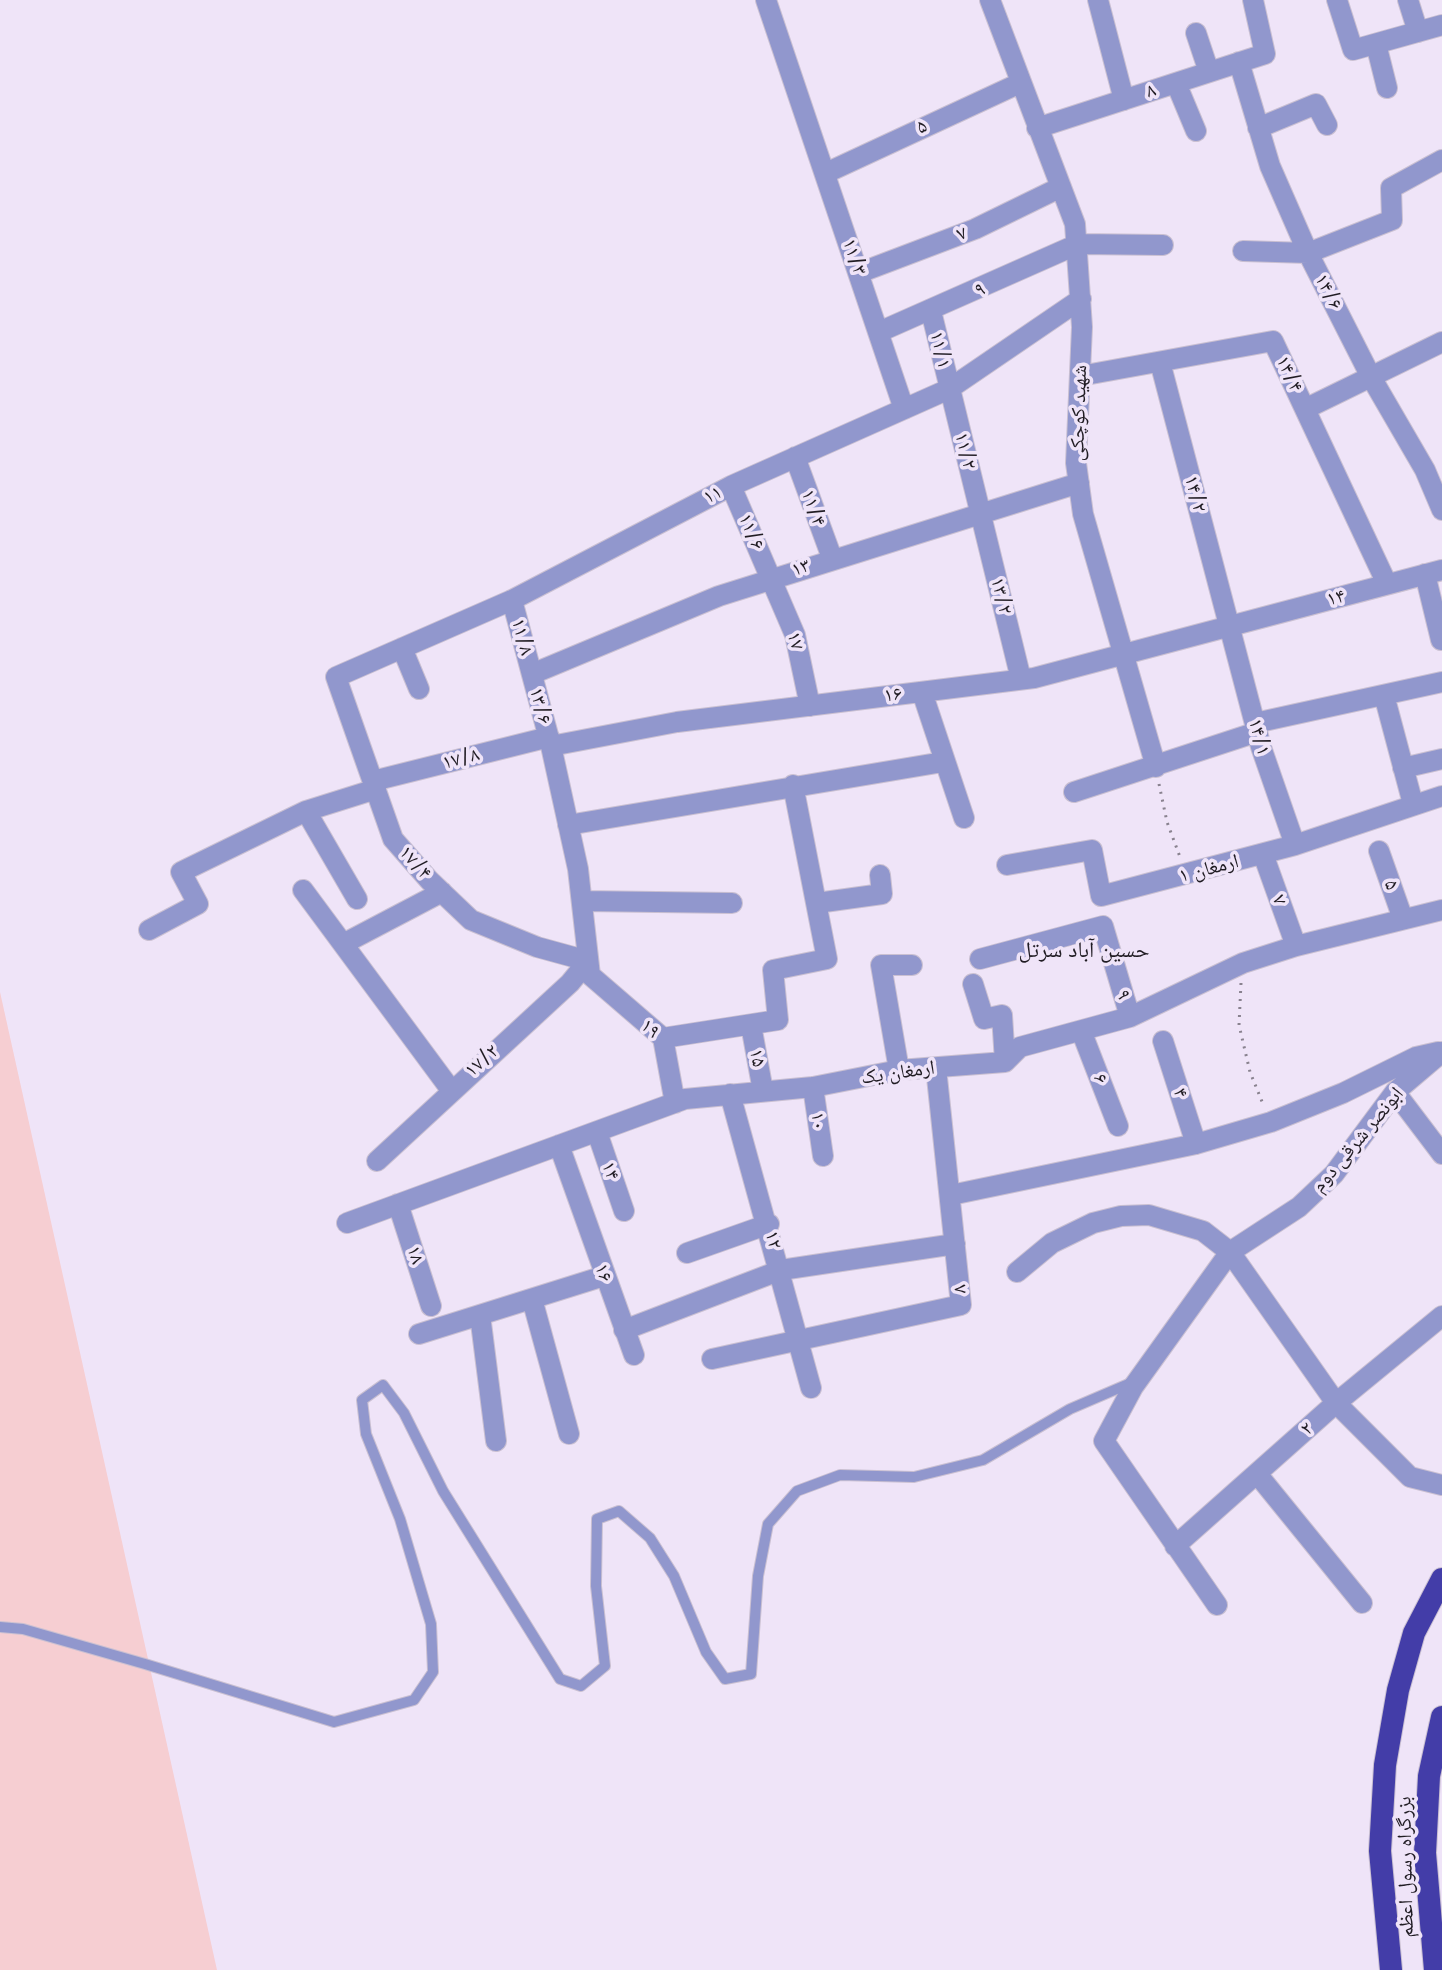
<!DOCTYPE html>
<meta charset="utf-8">
<style>
body{margin:0}
canvas{display:block;background:#efe4f8}
</style>
<canvas width="1442" height="1970"></canvas>
<script>
const ctx = document.querySelector('canvas').getContext('2d');
ctx.lineJoin = 'round';
function paint(path, color) { ctx.fillStyle = color; ctx.fill(path, 'evenodd'); }
const poly = rows => new Path2D(rows.map(r => 'M' + r).join(''));
function strokePath(path, color, width, dash) { ctx.strokeStyle = color; ctx.lineWidth = width; ctx.lineCap = dash ? 'butt' : 'round'; ctx.setLineDash(dash || []); ctx.stroke(path); }
function write(font, color, halo, rows, align = 'center') {
  ctx.font = font + ' "Fira Sans","Noto Naskh Arabic",sans-serif'; ctx.lineWidth = 7; ctx.setLineDash([]); ctx.textBaseline = 'middle'; ctx.strokeStyle = halo; ctx.fillStyle = color; for (const [text, x, y, turn = 0] of rows) {
    ctx.save(); ctx.translate(x, y); ctx.rotate((+turn || 0) * Math.PI / 180); ctx.textAlign = isNaN(turn) ? turn : align; if (halo) ctx.strokeText(text, 0, 0); ctx.fillText(text, 0, 0); ctx.restore();
  }
}
paint(poly([
 [0,992,217,1970,0,1970]
]), '#f6ced2');
const service = poly([
 [0,1627,23,1629,145,1664,334,1722,414,1700,433,1672,431,1624,400,1519,366,1434,362,1400,383,1385,404,1413,443,1491,560,1679,581,1686,605,1666,596,1586,597,1519,619,1511,650,1538,674,1576,706,1652,725,1679,751,1674,758,1576,768,1524,797,1491,840,1475,914,1477,983,1460,1070,1409,1133,1382]
]);
const minor = poly([
 [766,0,904,409],
 [990,0,1075,224,1082,327,1076,463,1083,514,1156,767],
 [1098,0,1124,100],
 [1337,0,1353,50,1442,25],
 [1408,0,1418,32],
 [1196,33,1209,72],
 [1376,44,1387,88],
 [1239,62,1270,166,1308,253,1371,377,1425,470,1442,510],
 [1176,83,1196,131],
 [1037,128,1265,54,1253,0],
 [1258,128,1316,104,1327,125],
 [826,173,1020,83],
 [1243,251,1308,253,1392,220,1391,188,1442,160],
 [859,273,975,229,1061,187],
 [931,311,1021,679],
 [879,332,1078,244,1163,245],
 [1160,362,1261,747,1295,845],
 [1080,376,1273,341,1387,584],
 [1305,409,1442,342],
 [795,457,832,558],
 [731,486,795,635,810,706],
 [1425,574,1441,640],
 [512,600,551,746,578,869,590,975,663,1038,675,1103],
 [402,648,419,689],
 [532,674,719,596,1079,483],
 [922,692,964,818],
 [1384,695,1413,804],
 [1255,723,1442,682],
 [551,746,677,722,1034,678,1442,570],
 [1403,768,1442,759],
 [373,781,549,737],
 [1074,792,1257,732],
 [306,811,357,899],
 [568,825,943,762],
 [1379,851,1403,919],
 [1263,854,1296,946],
 [1007,865,1092,850,1101,896,1295,845,1442,796],
 [303,890,451,1090],
 [582,901,732,903],
 [817,903,882,894,880,875],
 [149,930,198,904,181,872,306,811,376,789],
 [343,944,442,892],
 [980,959,1103,926,1130,1017],
 [973,984,984,1019,1002,1015,1005,1062],
 [751,1025,763,1091],
 [1082,1033,1118,1126],
 [663,1038,778,1020,773,970,827,959,793,785],
 [1163,1041,1196,1144],
 [899,1070,881,965,912,965],
 [813,1087,823,1156],
 [1395,1092,1442,1154],
 [730,1094,811,1388],
 [597,1132,624,1211],
 [559,1145,634,1355],
 [377,1161,570,983,588,961,537,947,471,920,429,880,393,839,336,677,512,600,731,486,949,389,1081,299],
 [951,1195,1196,1144,1271,1122,1343,1093,1416,1057,1438,1052],
 [398,1204,431,1306],
 [347,1223,685,1099,813,1087,899,1070,1005,1062,1020,1047,1130,1017,1243,963,1296,946,1442,910],
 [687,1253,769,1224],
 [1017,1272,1052,1243,1093,1223,1121,1216,1149,1215,1203,1231,1230,1252,1299,1207,1334,1174,1395,1092,1442,1052],
 [532,1299,569,1434],
 [480,1315,496,1441],
 [624,1330,781,1270,955,1244],
 [419,1334,604,1276],
 [712,1359,961,1305,936,1068],
 [1258,1475,1362,1603],
 [1175,1546,1336,1403,1442,1316],
 [1217,1605,1104,1441,1133,1387,1230,1252,1336,1403,1410,1477,1442,1485]
]);
const trunk = poly([
 [1391,1970,1380,1851,1385,1765,1398,1690,1414,1633,1442,1579],
 [1435,1970,1425,1853,1429,1776,1442,1717]
]);
strokePath(service, '#cac0d2', 12);
strokePath(minor, '#cac0d2', 22);
strokePath(trunk, '#cac0d2', 24);
strokePath(poly([
 [1159,784,1167,822,1180,857],
 [1241,983,1239,1025,1250,1072,1263,1104]
]), '#89828f', 3, [2, 6]);
strokePath(service, '#9197cd', 10);
strokePath(minor, '#9197cd', 20);
strokePath(trunk, '#433da8', 22);
write('20px', '#201c23', '#efe4f8', [
 ["۸",1151,91,-18],
 ["۵",922,127,-25],
 ["۷",962,234,-21],
 ["۱۱/۳",854,257,71],
 ["۹",980,290,-24],
 ["۱۴/۶",1328,292,63],
 ["۱۱/۱",940,350,77],
 ["۱۴/۴",1289,374,65],
 ["شهید کوچکی",1079,413,-88],
 ["۱۱/۲",965,451,76],
 ["۱۴/۲",1195,494,75],
 ["۱۱",713,495,-27],
 ["۱۱/۴",813,508,70],
 ["۱۱/۶",751,532,67],
 ["۱۳",801,568,-19],
 ["۱۳/۲",1001,596,76],
 ["۱۴",1336,598,-15],
 ["۱۱/۸",522,637,75],
 ["۱۷",795,641,74],
 ["۱۶",893,695,-7],
 ["۱۳/۶",540,706,75],
 ["۱۴/۱",1259,737,75],
 ["۱۷/۸",461,759,-14],
 ["۱۷/۴",415,863,48],
 ["ارمغان ۱",1209,869,-15],
 ["۵",1391,885,70],
 ["۷",1279,900,70],
 ["۹",1123,995,73],
 ["۱۹",650,1029,41],
 ["۱۵",757,1058,79],
 ["۱۷/۲",482,1061,-42],
 ["ارمغان یک",898,1073,-8],
 ["۶",1100,1079,69],
 ["۴",1180,1093,72],
 ["۱۰",818,1121,82],
 ["ابونصر شرقی دوم",1358,1140,-50],
 ["۱۴",610,1171,71],
 ["۱۲",773,1240,75],
 ["۱۸",415,1255,72],
 ["۱۶",603,1273,70],
 ["۸",960,1289,-94],
 ["۲",1307,1429,-42],
 ["بزرگراه رسول اعظم",1406,1867,-91]
]);
write('22px', '#201c23', '#efe4f8', [
 ["حسین آباد سرتل",1084,951]
]);
</script>
